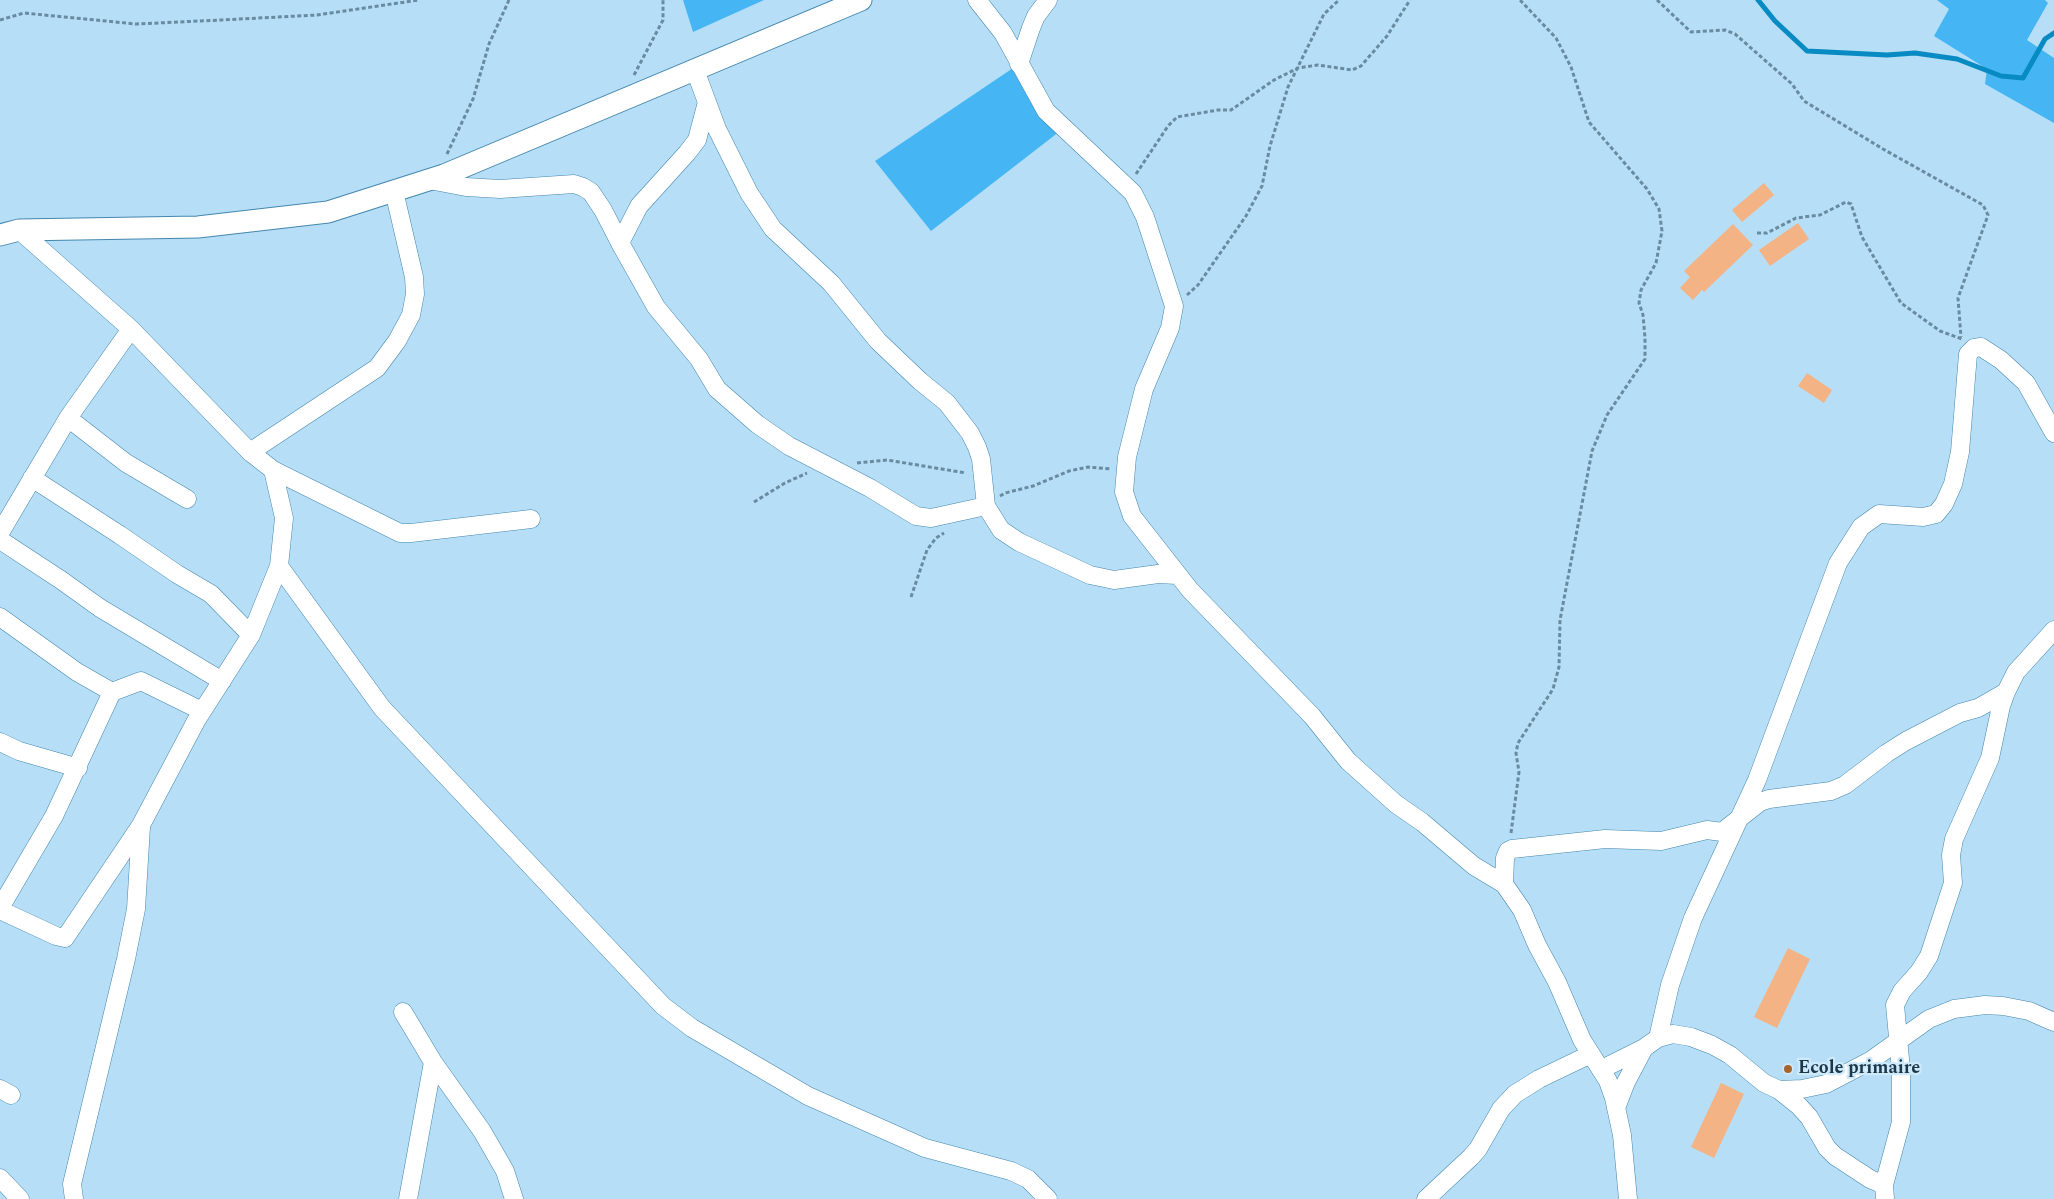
<!DOCTYPE html>
<style>
body{margin:0}
canvas{display:block;background:#b6def7}
</style>
<canvas width="2054" height="1199"></canvas>
<script>
const ctx = document.querySelector('canvas').getContext('2d');
ctx.lineJoin = 'round';
function paint(path, color) { ctx.fillStyle = color; ctx.fill(path, 'evenodd'); }
const poly = rows => new Path2D(rows.map(r => 'M' + r).join(''));
function strokePath(path, color, width, dash) { ctx.strokeStyle = color; ctx.lineWidth = width; ctx.lineCap = dash ? 'butt' : 'round'; ctx.setLineDash(dash || []); ctx.stroke(path); }
function write(font, color, halo, rows, align = 'center') {
  ctx.font = font + ' Spectral,serif'; ctx.lineWidth = 4.5; ctx.setLineDash([]); ctx.textBaseline = 'middle'; ctx.strokeStyle = halo; ctx.fillStyle = color; for (const [text, x, y, turn = 0] of rows) {
    ctx.save(); ctx.translate(x, y); ctx.rotate((+turn || 0) * Math.PI / 180); ctx.textAlign = isNaN(turn) ? turn : align; if (halo) ctx.strokeText(text, 0, 0); ctx.fillText(text, 0, 0); ctx.restore();
  }
}
paint(poly([
 [683,0,764,0,693,32],
 [1937,0,2045,0,2048,3,2027,40,2054,58,2054,123,1985,84,1987,69,1934,36,1949,9],
 [1019,64,1064,128,931,231,875,161]
]), '#45b6f3');
strokePath(poly([
 [1758,0,1775,21,1807,51,1887,55,1915,53,1957,59,2001,76,2023,78,2045,39,2054,33]
]), '#088bc3', 5);
paint(poly([
 [1764,183,1774,195,1742,222,1732,210],
 [1798,223,1809,239,1770,266,1759,250],
 [1733,224,1753,245,1704,292,1702,290,1693,300,1680,288,1690,277,1684,271],
 [1807,373,1832,390,1824,403,1798,386],
 [1788,948,1810,959,1777,1028,1754,1017],
 [1721,1083,1744,1094,1714,1158,1691,1147]
]), '#f3b385');
const minor = poly([
 [977,0,1003,33,1046,111,1133,193,1145,217,1174,306,1170,328,1144,389,1127,457,1124,492,1132,516,1190,590,1312,716,1348,761,1396,804,1422,822,1474,866,1504,884,1522,910,1537,945,1557,982,1582,1040,1608,1081,1614,1098,1622,1135,1628,1199],
 [1019,64,1031,28,1036,16,1048,0],
 [695,70,717,129,749,193,773,229,831,283,878,341,920,381,947,403,970,433,977,447,981,459,986,506,1001,530,1019,542,1090,575,1114,580,1158,574,1177,575],
 [707,102,697,140,687,153,639,206,620,243,656,307,699,359,717,389,757,424,789,446,870,488,916,516,931,518,986,506],
 [429,180,466,187,500,189,574,184,583,187,591,192,603,210,620,243],
 [19,230,131,329,250,452,273,470,284,518,279,566,382,708,663,1006,692,1028,808,1096,925,1148,1011,1171,1028,1179,1048,1199],
 [68,418,126,463,187,499],
 [250,452,377,368,397,341,411,315,415,294,414,277,394,191],
 [273,470,400,533,411,533,531,519],
 [32,478,120,535,177,574,211,594,251,635],
 [0,533,68,418,131,329],
 [0,540,61,580,100,608,222,681],
 [0,617,77,672,112,692,141,681,202,711],
 [0,742,19,751,78,768],
 [1504,884,1505,858,1508,851,1512,849,1605,839,1661,841,1707,830,1722,832,1760,802,1769,799,1831,791,1845,785,1887,753,1906,741,1960,713,1978,708,2006,692],
 [0,908,54,816,112,692],
 [0,910,56,936,65,938,141,825,196,721,251,635,279,566],
 [403,1012,433,1062,482,1131,505,1171,514,1199],
 [1658,1038,1670,985,1693,918,1757,780,1838,563,1861,527,1879,514,1923,517,1936,514,1944,504,1953,484,1960,452,1968,354,1974,348,1981,347,2001,360,2026,383,2054,433],
 [1602,1069,1644,1048,1658,1038,1673,1034,1691,1037,1712,1045,1730,1055,1764,1083,1779,1090,1799,1106,1809,1117,1827,1148,1835,1156,1870,1179,1884,1185,1885,1199],
 [0,1089,11,1095],
 [1779,1090,1802,1089,1826,1084,1870,1061,1929,1019,1954,1009,1985,1005,2003,1006,2029,1011,2054,1022],
 [1616,1108,1626,1082,1644,1048],
 [0,1178,20,1199],
 [1884,1185,1901,1122,1901,1070,1895,1005,1902,991,1919,972,1929,956,1953,883,1951,855,1954,839,1990,758,2001,706,2006,692,2016,672,2054,630],
 [74,1199,72,1184,126,959,136,909,141,827],
 [408,1199,433,1062],
 [1426,1199,1471,1157,1478,1149,1501,1109,1515,1094,1539,1079,1591,1054]
]);
const tertiary = poly([
 [0,235,19,230,198,227,328,212,444,175,861,0]
]);
strokePath(minor, '#4387ae', 19);
strokePath(tertiary, '#4387ae', 23);
strokePath(poly([
 [1657,0,1691,32,1725,30,1735,34,1792,84,1804,101,1883,149,1983,205,1988,215,1958,298,1961,337],
 [0,20,24,13,136,24,221,20,317,15,419,0],
 [634,75,663,20,663,0],
 [447,154,473,99,489,44,509,0],
 [1136,174,1168,126,1177,117,1218,110,1231,110,1274,80,1298,68,1318,65,1352,70,1361,66,1387,36,1410,0],
 [1757,233,1767,233,1796,218,1820,215,1846,202,1851,204,1862,237,1901,303,1940,331,1962,339],
 [1187,295,1198,285,1246,216,1262,186,1270,146,1288,87,1324,14,1339,0],
 [857,463,887,460,966,473],
 [1000,496,1005,493,1033,486,1069,471,1088,467,1111,469],
 [754,502,785,483,807,473],
 [911,597,927,550,936,538,944,533],
 [1511,833,1519,772,1516,753,1518,743,1553,689,1559,667,1560,620,1592,451,1607,415,1645,359,1645,338,1643,315,1639,303,1641,290,1656,263,1662,231,1659,209,1647,189,1589,122,1571,67,1556,38,1520,0]
]), '#698ba0', 3, [4, 2.5]);
strokePath(minor, '#fff', 18);
strokePath(tertiary, '#fff', 21);
for (const [x, y, r, color] of [
 [1788,1069,5,"#a66430"]
]) { const dot = new Path2D(); dot.arc(x, y, r, 0, 2 * Math.PI); ctx.fillStyle = color; ctx.fill(dot); strokePath(dot, '#cee9fa', 2); }
write('bold 18px', '#1b3748', '#cee9fa', [
 ["Ecole primaire",1798,1069]
], 'left');
</script>
